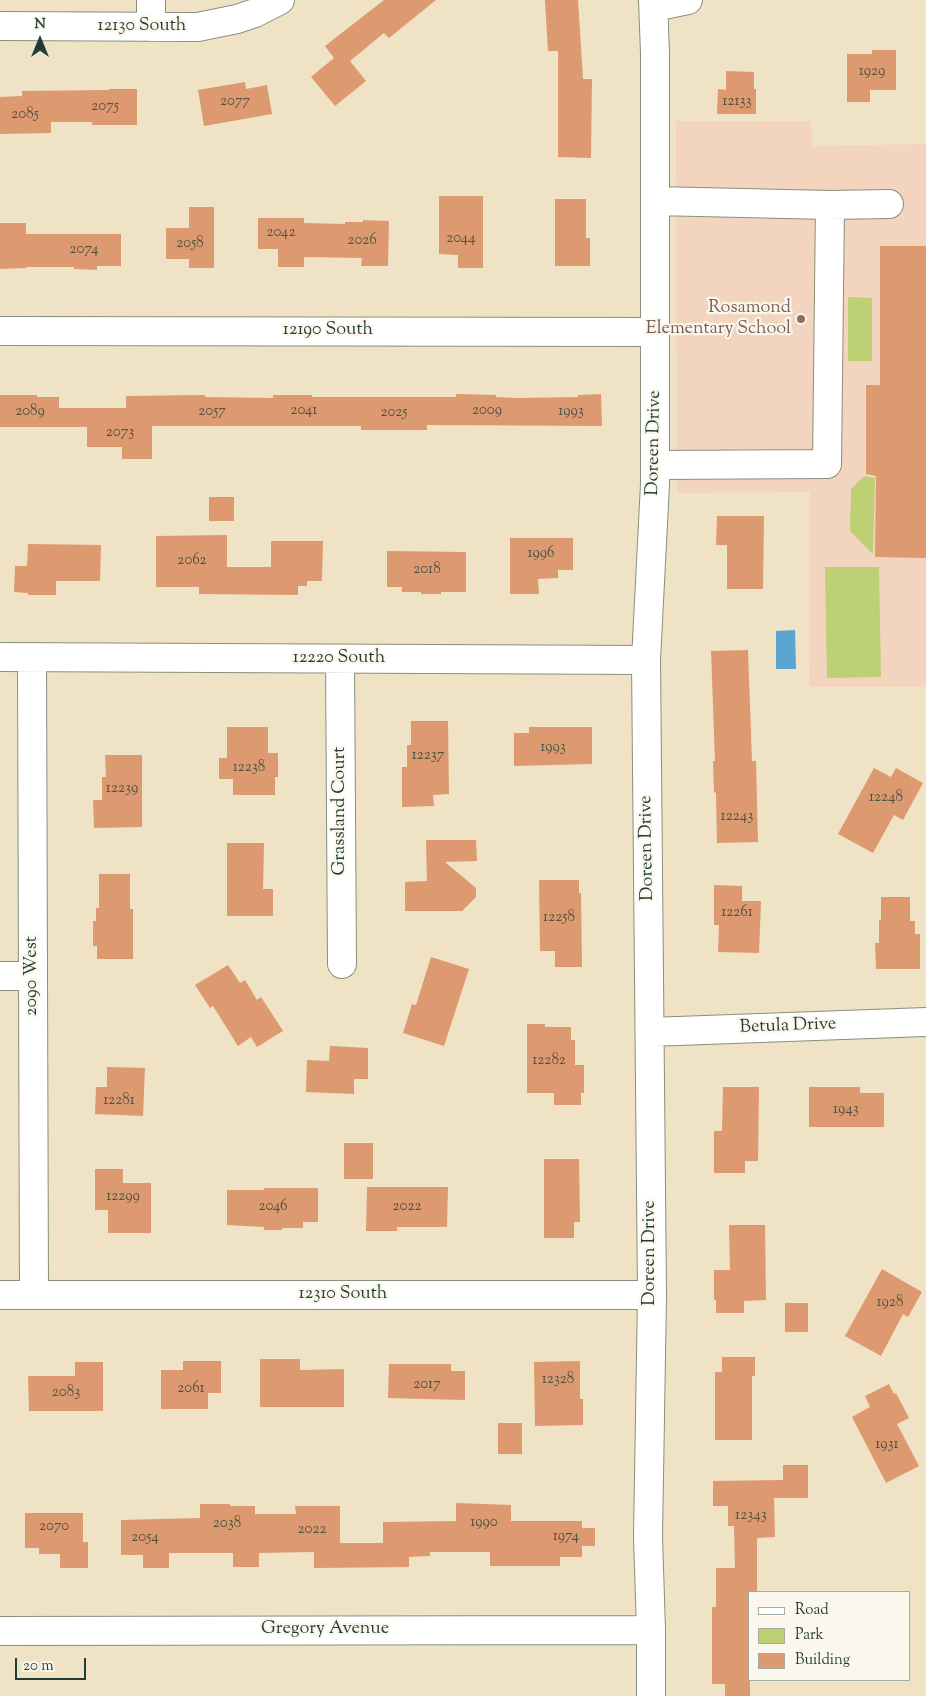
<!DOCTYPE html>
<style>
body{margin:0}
#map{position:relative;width:926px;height:1696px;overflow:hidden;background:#f0e2c5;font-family:"Sorts Mill Goudy",serif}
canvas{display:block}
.legend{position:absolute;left:748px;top:1591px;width:162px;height:90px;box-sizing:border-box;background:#fbf7ec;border:1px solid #a3ada2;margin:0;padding:6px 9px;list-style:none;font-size:15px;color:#1f3d34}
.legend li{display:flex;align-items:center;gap:10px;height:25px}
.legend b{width:25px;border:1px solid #a3ada2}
.north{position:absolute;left:15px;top:15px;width:50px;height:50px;-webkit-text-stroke:4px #fbf7ec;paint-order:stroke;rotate:0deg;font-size:14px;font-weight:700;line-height:20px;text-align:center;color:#1f3d34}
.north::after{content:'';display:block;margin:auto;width:18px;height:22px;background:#1f3d34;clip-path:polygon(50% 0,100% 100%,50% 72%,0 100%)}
.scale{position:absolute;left:15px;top:1658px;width:71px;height:22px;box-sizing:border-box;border:2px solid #1f3d34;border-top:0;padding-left:6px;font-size:15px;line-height:18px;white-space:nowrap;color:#1f3d34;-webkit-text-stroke:4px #fbf7ec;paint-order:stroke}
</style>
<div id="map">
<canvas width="926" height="1696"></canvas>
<ul class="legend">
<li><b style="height:6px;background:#fff"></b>Road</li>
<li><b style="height:14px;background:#bdd074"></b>Park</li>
<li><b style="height:14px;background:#dd9970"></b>Building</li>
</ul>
<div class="north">N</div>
<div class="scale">20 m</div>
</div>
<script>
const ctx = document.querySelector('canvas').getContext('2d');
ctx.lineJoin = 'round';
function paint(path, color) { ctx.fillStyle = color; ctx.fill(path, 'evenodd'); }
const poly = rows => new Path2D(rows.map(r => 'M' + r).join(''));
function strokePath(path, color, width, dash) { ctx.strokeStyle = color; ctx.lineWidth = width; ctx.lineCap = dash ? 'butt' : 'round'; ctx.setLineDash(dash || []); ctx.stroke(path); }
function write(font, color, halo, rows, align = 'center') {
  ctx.font = font + ' "Sorts Mill Goudy",serif'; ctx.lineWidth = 4.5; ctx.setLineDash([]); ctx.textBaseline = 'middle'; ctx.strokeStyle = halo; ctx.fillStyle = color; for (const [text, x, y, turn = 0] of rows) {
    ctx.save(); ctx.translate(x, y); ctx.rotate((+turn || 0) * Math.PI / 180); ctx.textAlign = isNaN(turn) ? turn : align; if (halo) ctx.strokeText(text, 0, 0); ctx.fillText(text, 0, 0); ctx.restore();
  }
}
paint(poly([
 [676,121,811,121,812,146,926,144,926,687,809,687,810,492,677,493]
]), '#f3d4be');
paint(poly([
 [848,297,872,298,872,361,848,361],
 [864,476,875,478,873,554,850,531,851,489],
 [825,567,879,567,881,677,827,678]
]), '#bdd074');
paint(poly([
 [795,630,796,669,776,669,776,631]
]), '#5aa5d2');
paint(poly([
 [384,0,436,0,389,38,384,33,350,61,366,81,335,106,311,77,334,58,325,46],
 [545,0,578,0,583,79,592,79,591,158,558,157,558,51,548,51],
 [872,50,896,50,896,90,870,90,870,102,847,102,847,54,872,54],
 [726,71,754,72,754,89,756,89,756,114,717,114,718,89,726,90],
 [245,82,246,89,267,85,272,114,204,126,198,90],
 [109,89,137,89,137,125,92,125,92,122,51,122,51,133,0,134,0,97,22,96,22,91,109,90],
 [439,196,483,196,483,268,458,268,458,255,439,254],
 [555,199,586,199,586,238,590,238,590,266,555,266],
 [189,207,214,207,214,268,189,268,189,259,166,259,166,228,189,228],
 [258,218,304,218,304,223,345,224,345,222,363,222,363,220,389,221,388,266,361,266,362,258,304,257,304,267,278,267,278,249,258,249],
 [0,223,26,223,26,234,121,234,121,266,97,266,97,270,74,269,74,267,26,267,26,268,0,269],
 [880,246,926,246,926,558,875,557,876,476,866,474,866,385,880,385],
 [456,394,496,395,496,397,517,398,578,397,578,395,601,394,602,426,427,425,427,430,361,430,361,426,152,426,152,459,122,459,122,447,87,447,87,427,0,427,0,395,37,395,37,397,59,397,59,408,126,408,126,396,205,395,205,397,273,398,273,395,312,395,312,397,456,397],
 [209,497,234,497,234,521,209,521],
 [717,516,764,516,763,589,727,589,727,545,716,545],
 [227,535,227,567,271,567,271,541,323,541,322,581,307,581,307,586,298,586,298,595,199,594,199,587,156,587,156,536],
 [510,538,573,538,573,570,558,570,558,578,538,579,539,594,510,594],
 [28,544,101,545,100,581,56,581,56,595,28,595,28,593,14,592,15,566,27,566],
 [387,551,466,552,466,592,441,592,441,594,421,594,421,592,402,592,402,587,387,587],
 [748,650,752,761,756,761,758,842,717,843,716,792,714,793,713,761,715,761,711,651],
 [411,721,448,721,449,794,433,795,434,806,402,807,402,767,407,767,407,745,411,745],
 [227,727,268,727,268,753,278,753,278,777,275,777,275,795,233,795,233,779,219,779,219,758,227,758],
 [529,727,592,727,592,764,514,766,514,733,529,733],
 [105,755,142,755,142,827,94,828,93,800,102,800,102,777,106,777],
 [874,768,891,777,896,768,923,783,903,820,894,815,873,853,838,834],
 [426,840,476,840,477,861,445,862,476,888,476,897,462,911,405,911,405,882,427,881],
 [227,843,264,843,263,889,273,889,273,916,227,916],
 [99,874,130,874,130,909,133,909,133,959,97,959,97,946,93,946,93,921,96,921,96,908,99,908],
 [539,880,579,880,579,893,581,893,582,967,555,967,555,951,540,951],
 [714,885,742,886,742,901,761,901,759,953,718,952,719,925,714,925],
 [881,897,910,897,910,921,915,921,915,934,920,934,920,969,876,969,875,943,879,943,879,920,881,920],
 [431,957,469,969,444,1046,403,1033,412,1004,416,1005],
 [228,965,240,983,245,980,257,1000,261,997,283,1031,257,1047,251,1037,238,1046,213,1006,210,1008,195,985],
 [527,1024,545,1024,545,1027,571,1027,571,1040,575,1040,575,1065,584,1065,584,1093,581,1093,581,1105,554,1105,554,1093,527,1093],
 [330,1046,368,1048,368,1079,354,1079,354,1094,306,1092,307,1060,329,1061],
 [107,1067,145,1068,143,1116,95,1114,96,1087,107,1087],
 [723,1087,759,1087,758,1161,745,1161,745,1173,714,1173,714,1131,722,1131],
 [809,1087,860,1087,860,1093,884,1093,884,1127,809,1127],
 [344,1143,373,1143,373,1179,344,1179],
 [544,1159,579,1159,580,1222,574,1222,574,1238,544,1238],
 [95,1169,123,1169,123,1183,151,1183,151,1233,108,1233,108,1210,95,1210],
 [367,1187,448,1187,447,1227,397,1227,397,1231,366,1231],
 [264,1188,318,1188,318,1222,303,1222,303,1228,282,1228,282,1230,264,1230,264,1227,227,1225,227,1190,264,1190],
 [729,1225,765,1225,766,1300,744,1301,744,1313,716,1313,716,1300,714,1300,714,1270,730,1270],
 [882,1269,922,1292,908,1317,903,1314,881,1356,845,1336],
 [785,1303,808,1303,808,1332,785,1332],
 [722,1357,755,1357,755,1376,752,1376,752,1440,715,1440,715,1372,722,1372],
 [260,1359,300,1359,300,1370,344,1369,344,1407,260,1407],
 [183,1361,221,1361,221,1393,208,1393,208,1409,161,1409,161,1370,183,1370],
 [580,1361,580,1399,583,1399,583,1425,535,1426,534,1362],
 [75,1362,103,1362,103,1411,29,1411,28,1376,75,1376],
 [389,1364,451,1364,451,1371,465,1371,465,1400,388,1398],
 [889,1384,894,1394,896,1393,909,1418,897,1424,919,1466,886,1483,852,1417,870,1407,865,1396],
 [498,1423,522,1423,522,1454,498,1454],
 [783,1465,808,1465,808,1498,774,1498,775,1537,757,1538,757,1592,750,1592,750,1696,725,1696,725,1684,712,1684,712,1607,716,1607,716,1568,735,1568,734,1526,728,1526,728,1506,713,1506,713,1481,783,1480],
 [456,1503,511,1505,511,1521,582,1521,582,1528,595,1528,595,1546,582,1546,582,1557,560,1557,560,1566,490,1566,490,1552,430,1552,430,1556,409,1557,409,1567,314,1568,314,1552,259,1553,259,1567,233,1567,233,1553,169,1553,169,1568,143,1568,143,1555,121,1555,121,1520,200,1518,200,1504,230,1504,230,1506,255,1506,255,1514,296,1514,295,1506,340,1506,340,1543,383,1543,383,1522,456,1521],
 [25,1513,83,1513,83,1542,88,1542,88,1568,60,1568,60,1554,39,1554,39,1548,25,1548]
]), '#dd9970');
const minor = poly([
 [151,0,151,27],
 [654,7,688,0],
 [0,26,198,27,237,19,255,13,280,0],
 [655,201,830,205,827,464,655,465],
 [830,205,889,204],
 [0,331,655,332],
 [0,657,646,660],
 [32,657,34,1295],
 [340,659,342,964],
 [0,976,33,976],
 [650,1032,926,1022],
 [0,1295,652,1295],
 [0,1631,651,1630],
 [651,1696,651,1630,648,1537,652,1295,646,660,655,484,655,53,653,0]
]);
strokePath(minor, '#88907c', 30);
strokePath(minor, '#fff', 28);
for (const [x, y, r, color] of [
 [801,319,5,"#8d6e63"]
]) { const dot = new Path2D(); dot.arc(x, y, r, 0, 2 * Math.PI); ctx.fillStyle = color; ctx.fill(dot); strokePath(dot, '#fbf7ec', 2); }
write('15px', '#4e5443', null, [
 ["1929",872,72],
 ["2077",235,102],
 ["12133",737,102],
 ["2075",105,107],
 ["2085",25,115],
 ["2042",281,233],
 ["2044",461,239],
 ["2026",362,241],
 ["2058",190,244],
 ["2074",84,250],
 ["2041",304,411],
 ["2009",487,411],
 ["2089",30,412],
 ["2057",212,412],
 ["1993",571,412],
 ["2025",394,413],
 ["2073",120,433],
 ["1996",541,554],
 ["2062",192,561],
 ["2018",427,570],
 ["1993",553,748],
 ["12237",428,756],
 ["12238",249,768],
 ["12239",122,789],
 ["12248",886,798],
 ["12243",737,817],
 ["12261",737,913],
 ["12258",559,918],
 ["12282",549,1061],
 ["12281",119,1101],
 ["1943",846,1110],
 ["12299",123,1197],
 ["2046",273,1207],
 ["2022",407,1207],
 ["1928",890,1303],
 ["12328",558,1380],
 ["2017",427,1385],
 ["2061",191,1389],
 ["2083",66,1393],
 ["1931",887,1445],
 ["12343",751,1516],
 ["1990",484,1523],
 ["2038",227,1524],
 ["2070",54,1527],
 ["2022",312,1530],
 ["1974",566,1537],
 ["2054",145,1538]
]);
write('18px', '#1f3d34', '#fbf7ec', [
 ["12130 South",142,27],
 ["12190 South",328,331],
 ["Doreen Drive",655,443,-89],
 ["12220 South",339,659],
 ["Grassland Court",341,811,-90],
 ["Doreen Drive",648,848,-91],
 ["2090 West",33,976,-90],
 ["Betula Drive",788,1027,-2],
 ["Doreen Drive",651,1253,-90],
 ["12310 South",343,1295],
 ["Gregory Avenue",325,1630]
]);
write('18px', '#785e54', '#fbf7ec', [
 ["Rosamond",791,309],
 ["Elementary School",791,330]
], 'right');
</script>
